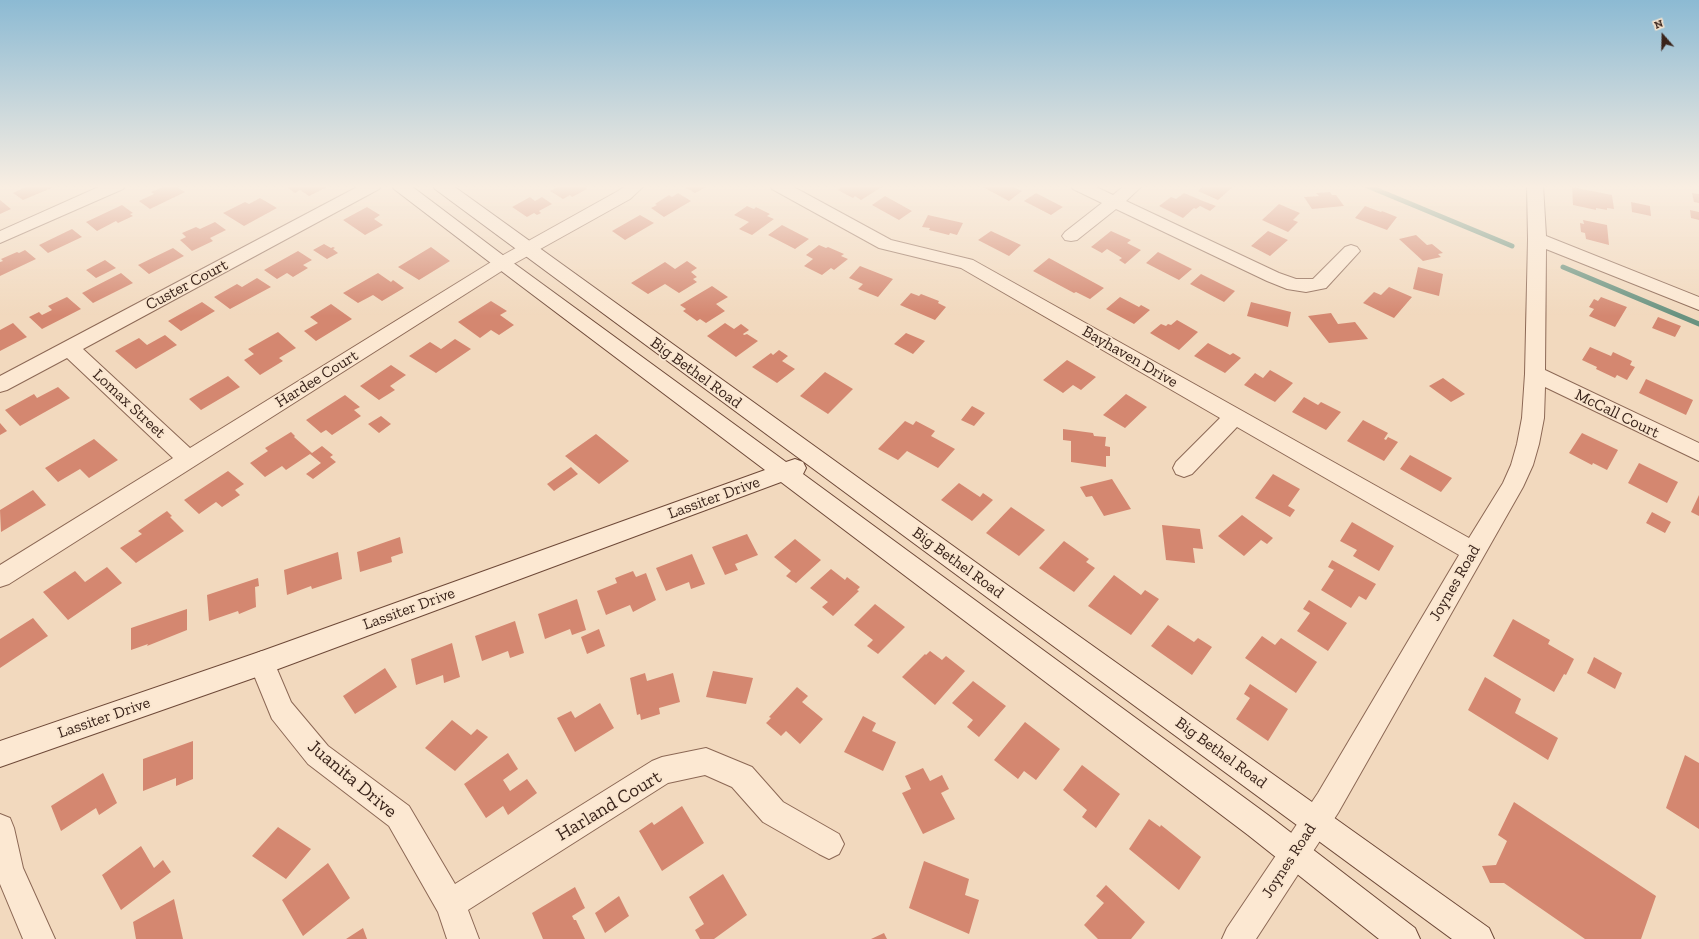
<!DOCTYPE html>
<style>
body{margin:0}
#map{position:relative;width:1699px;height:939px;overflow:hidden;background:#f2d9be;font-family:"Zilla Slab",serif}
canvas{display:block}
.north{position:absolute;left:1643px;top:16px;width:40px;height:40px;-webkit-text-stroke:3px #f9e5ce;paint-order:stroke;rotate:340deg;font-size:11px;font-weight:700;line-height:16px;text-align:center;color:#3a241b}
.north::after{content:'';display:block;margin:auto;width:14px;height:18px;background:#3a241b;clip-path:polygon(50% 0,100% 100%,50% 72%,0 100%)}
</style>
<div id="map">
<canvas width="1699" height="939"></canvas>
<div class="north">N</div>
</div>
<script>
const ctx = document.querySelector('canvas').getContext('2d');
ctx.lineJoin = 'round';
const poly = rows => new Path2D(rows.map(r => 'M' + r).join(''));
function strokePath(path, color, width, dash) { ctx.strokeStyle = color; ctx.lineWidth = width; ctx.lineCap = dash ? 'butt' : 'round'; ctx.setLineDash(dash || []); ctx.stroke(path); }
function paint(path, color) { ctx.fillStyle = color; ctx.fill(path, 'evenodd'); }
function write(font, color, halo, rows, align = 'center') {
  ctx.font = font + ' "Zilla Slab",serif'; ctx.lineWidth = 3.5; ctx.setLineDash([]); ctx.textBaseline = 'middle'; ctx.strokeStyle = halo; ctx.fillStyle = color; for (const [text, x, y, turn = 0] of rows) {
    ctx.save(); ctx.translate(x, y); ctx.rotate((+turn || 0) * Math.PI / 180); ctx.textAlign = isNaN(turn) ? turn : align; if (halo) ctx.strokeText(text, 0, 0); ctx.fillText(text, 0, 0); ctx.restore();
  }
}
strokePath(poly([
 [1365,185,1512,246],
 [1563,267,1699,324]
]), '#689280', 5);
paint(poly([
 [25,185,52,185,54,187,23,200,13,193,27,186],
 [167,185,174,185,185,192,150,209,139,201,154,194,151,192],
 [286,185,328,185,329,186,309,196,300,190,295,193,285,186],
 [561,185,589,185,585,187,587,189,572,197,570,195,563,199,550,191],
 [681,185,710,185,695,193],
 [835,185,882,185,882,187,861,200,855,196,853,198,838,190,840,188],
 [979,185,1009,185,1022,191,1009,201],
 [1205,185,1235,185,1218,200,1198,191],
 [1572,187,1612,195,1614,209,1607,208,1607,210,1596,208,1596,210,1573,205],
 [1330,192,1332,195,1336,195,1344,206,1312,209,1304,197,1319,196,1316,193],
 [678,193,691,201,664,217,651,208,657,205,655,204,669,195,672,197],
 [1036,193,1063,207,1051,215,1024,201],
 [1184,193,1203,201,1216,206,1210,211,1200,206,1196,209,1194,208,1183,218,1159,206,1171,197,1176,199],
 [1692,193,1699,194,1699,203,1694,202],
 [885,196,912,211,899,220,872,205],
 [530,197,535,201,542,197,552,204,539,211,541,213,537,215,534,213,527,217,512,207],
 [260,198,277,208,244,226,223,213,245,202,249,204],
 [0,200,11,209,0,214],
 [1631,202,1650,206,1651,216,1632,212],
 [1279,204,1300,213,1293,220,1298,222,1288,232,1262,220],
 [122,205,133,213,130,214,133,216,118,223,116,221,97,231,86,222],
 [747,206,754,209,756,207,770,214,767,216,774,219,752,235,739,229,749,222,734,215],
 [1365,206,1381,212,1382,211,1397,217,1387,230,1355,218],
 [367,207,380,215,374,219,383,225,365,235,343,220],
 [1690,210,1699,212,1699,220,1691,218],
 [640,215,654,223,625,240,612,231],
 [928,215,963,223,957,235,950,233,949,235,929,230,930,228,922,227],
 [1583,220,1607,225,1609,245,1586,239,1585,233,1581,232,1580,223,1584,224],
 [215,222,226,230,210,238,213,241,192,251,180,240,186,237,182,233,196,227,200,229],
 [782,225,809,239,795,249,768,235],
 [72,229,82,237,48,253,39,245],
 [991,231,1021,245,1009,256,978,240],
 [1111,231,1131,240,1127,243,1141,250,1125,264,1119,260,1122,258,1107,249,1102,253,1091,247],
 [1268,231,1288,240,1270,256,1251,246],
 [1416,235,1427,245,1432,244,1443,253,1438,254,1441,257,1423,261,1399,239],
 [324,244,331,248,333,247,335,248,333,249,338,253,327,259,313,250],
 [819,245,826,248,828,247,844,254,841,256,848,259,834,270,831,268,822,275,804,266,813,259,806,255],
 [431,247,450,261,419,280,398,267],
 [173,248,184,256,149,274,138,265],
 [25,250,36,259,0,276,0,262,3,261,1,259,17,252,19,253],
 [298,251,312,260,303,265,308,268,293,277,287,273,277,279,264,270],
 [1158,252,1192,269,1179,280,1146,263],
 [1049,258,1104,288,1090,299,1076,292,1074,293,1033,271],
 [105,260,116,268,96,278,86,270],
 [687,261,697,268,691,272,697,277,693,279,697,282,679,293,665,284,648,294,631,283,665,262,675,269],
 [860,266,893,279,878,297,858,289,863,284,849,278],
 [1418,267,1443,274,1439,296,1413,289],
 [121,273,133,283,93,303,82,293],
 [378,273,391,282,393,280,404,288,382,301,373,295,358,303,343,293],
 [1201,274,1235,291,1224,302,1190,284],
 [257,278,271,287,230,309,214,297,237,284,242,287],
 [712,286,728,297,716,304,725,311,706,323,700,319,697,321,683,311,686,309,680,305],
 [1389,287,1412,297,1394,318,1363,303,1374,292,1381,295],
 [911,293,919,296,921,294,939,301,938,303,946,307,935,320,900,305],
 [67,297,81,309,42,329,29,317,39,312,42,315,52,310,48,306],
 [1120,297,1139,307,1141,305,1150,310,1134,324,1106,309],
 [1601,297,1627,307,1615,327,1589,316,1594,309,1589,307,1594,299,1598,301],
 [491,301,507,311,500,315,514,325,499,335,491,330,480,338,458,322],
 [202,302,215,311,181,331,168,321],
 [1251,302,1291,312,1288,327,1247,316],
 [331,304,352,319,316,341,304,331,318,323,310,317],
 [1331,313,1338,324,1355,322,1368,339,1329,343,1308,316],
 [1658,317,1681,326,1675,337,1652,328],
 [1177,320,1198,332,1179,350,1150,333,1161,324,1166,326,1168,324,1171,325],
 [13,323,27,337,0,351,0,330],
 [725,323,734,329,741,324,749,330,743,334,744,335,747,334,758,341,736,357,707,336],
 [278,332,296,348,279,358,283,361,260,375,244,360,254,354,248,349],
 [906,333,925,341,913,354,894,344],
 [165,335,177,345,136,369,115,351,139,338,147,345],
 [455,339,471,349,436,373,409,356,430,342,441,349],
 [1208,343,1230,355,1233,353,1241,358,1225,373,1194,356],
 [1590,347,1611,356,1613,352,1632,361,1630,365,1635,367,1627,380,1617,375,1615,378,1596,369,1597,367,1582,360],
 [779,350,788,356,782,361,795,369,777,383,752,367,771,353,773,355],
 [1067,360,1096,377,1081,390,1073,385,1063,393,1043,380],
 [391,365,406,375,390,386,395,390,379,400,360,386],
 [1270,370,1293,383,1275,402,1244,385,1255,373,1263,378],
 [825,372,853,389,828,414,800,396],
 [228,376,240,387,201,410,189,399],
 [1443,378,1465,394,1451,402,1429,386],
 [1646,379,1693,400,1686,415,1639,393],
 [58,387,70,398,20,426,5,410,34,394,37,398],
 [1126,394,1147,407,1125,428,1103,415],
 [345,395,360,407,354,410,361,416,332,435,326,430,321,433,306,420],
 [1304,397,1318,405,1321,402,1341,412,1326,430,1292,412],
 [972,406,985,413,974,426,961,420],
 [381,416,391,424,379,433,368,424],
 [1363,420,1388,433,1384,439,1386,440,1388,437,1398,442,1384,461,1347,441],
 [905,421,913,425,916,421,935,431,931,436,955,449,938,468,907,451,898,460,878,449],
 [0,423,7,431,0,435],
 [1063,429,1093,433,1094,436,1106,437,1105,446,1110,447,1110,456,1106,456,1106,467,1071,462,1071,441,1063,440],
 [291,432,295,436,294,437,312,453,322,446,333,455,330,457,336,462,313,479,306,474,321,463,310,454,286,470,282,466,265,477,250,463,268,451,265,448],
 [1582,433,1618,450,1607,470,1593,463,1592,465,1569,453],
 [596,434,629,461,599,484,565,456],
 [94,439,118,460,89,478,80,469,58,482,45,468],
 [1410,455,1452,478,1441,492,1400,469],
 [1639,463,1678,482,1667,503,1628,483],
 [571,467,578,474,554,491,547,484],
 [228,471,244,484,235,490,240,495,222,507,216,502,199,514,184,500],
 [1273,474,1300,489,1288,506,1295,510,1290,517,1255,498],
 [1112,479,1131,509,1104,516,1092,496,1086,497,1080,487],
 [959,483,980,497,983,493,993,500,972,521,941,500],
 [33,490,46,505,1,532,0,510],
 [1699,495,1699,516,1691,512],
 [1011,507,1045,530,1019,556,986,533],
 [167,511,172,516,170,517,184,531,136,563,120,548,142,534,138,531],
 [1652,512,1671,522,1665,533,1646,523],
 [1242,515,1273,538,1267,544,1261,540,1244,556,1218,536],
 [1352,522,1394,546,1379,571,1353,556,1357,550,1340,541],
 [1162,525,1200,529,1203,549,1193,548,1195,563,1166,560],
 [747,534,758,555,735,564,738,570,725,575,712,547],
 [400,537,403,553,391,557,392,562,360,572,357,552],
 [795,539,821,560,796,583,786,576,791,571,774,557],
 [1064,541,1089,559,1086,562,1095,568,1074,592,1039,568],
 [338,552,342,579,312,589,311,586,287,595,284,570],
 [692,554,705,584,691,589,689,582,666,591,656,568],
 [1332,560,1376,584,1366,600,1359,596,1351,608,1321,590,1334,570,1328,567],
 [107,567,122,583,68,620,43,592,75,571,85,582],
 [831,569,845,580,847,577,860,587,857,590,859,591,833,616,822,607,828,602,810,588],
 [633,571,636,577,646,573,656,600,633,612,630,605,606,615,597,591,617,583,615,578],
 [1114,575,1141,595,1145,590,1159,599,1131,635,1088,606],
 [258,578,259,586,255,587,256,607,239,614,238,611,209,621,207,595],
 [577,599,586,630,572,635,570,629,545,639,538,614],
 [1309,600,1347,623,1328,651,1297,631,1310,613,1303,609],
 [875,604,905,627,878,654,867,646,873,640,854,625],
 [187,609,187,630,147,646,148,644,131,650,131,628],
 [33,618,48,636,0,668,0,639],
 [1513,619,1550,640,1548,644,1574,659,1566,675,1564,674,1554,692,1493,656],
 [515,621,524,653,510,658,508,651,482,661,475,636],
 [1168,625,1194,642,1198,638,1212,647,1192,675,1151,646],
 [599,629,605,646,587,654,581,637],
 [1262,636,1275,645,1281,638,1317,662,1296,693,1245,658],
 [452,643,460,677,444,683,443,675,416,685,411,659],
 [930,651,942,660,946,656,965,671,935,705,902,677,925,654,926,655],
 [1594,657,1622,673,1615,689,1587,673],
 [385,668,397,687,355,714,343,696],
 [713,671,753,678,746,704,706,697],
 [645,673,647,681,673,673,680,702,659,708,660,714,641,720,640,714,637,715,630,678],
 [1485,677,1521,699,1515,713,1558,738,1548,760,1468,710],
 [973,681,1006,706,979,737,967,727,973,720,952,703],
 [1250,684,1288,709,1268,741,1236,719,1250,698,1244,694],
 [797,687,808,696,802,702,823,719,800,744,786,731,781,736,766,723,771,718,769,717],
 [600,703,614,728,575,752,557,718,571,711,575,718],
 [863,716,876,723,872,731,896,742,883,771,844,752],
 [452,720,471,735,477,729,488,737,455,771,425,748],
 [1025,722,1060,749,1036,780,1024,771,1018,779,994,760],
 [193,741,193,779,176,786,176,778,143,791,143,759],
 [508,753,518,769,503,780,510,791,527,779,537,793,508,815,503,806,486,818,464,784],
 [1685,755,1699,763,1699,829,1666,808],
 [1082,765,1120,794,1096,828,1082,817,1087,810,1063,790],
 [923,768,930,781,942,775,949,789,941,793,955,819,923,834,902,793,911,789,905,776],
 [103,773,117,803,99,815,96,808,61,831,51,806],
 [1514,802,1656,896,1641,939,1585,939,1504,883,1490,883,1482,866,1496,865,1507,841,1498,835],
 [682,806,704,843,662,871,639,831,652,822,654,825],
 [1149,819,1160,827,1161,825,1201,857,1179,890,1129,849],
 [278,827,311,849,286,879,252,856],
 [141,846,154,868,163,860,171,872,121,910,102,875],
 [924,861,969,879,965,895,979,900,969,934,909,908],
 [328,863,350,898,303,936,282,900],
 [723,874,747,915,714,939,700,939,695,930,704,924,689,897],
 [1106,885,1145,922,1131,939,1098,939,1084,925,1104,903,1096,896],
 [575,887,585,908,572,916,574,920,576,920,585,939,543,939,532,913],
 [619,896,629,916,605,933,595,913],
 [174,899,183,939,136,939,133,922],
 [363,928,367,939,346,939],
 [884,933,887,939,871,939]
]), '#d48770');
const street = poly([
 [103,185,125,185,123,189,0,243,0,231,103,185],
 [361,185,381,185,379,189,83,349,190,448,496,259,618,191,627,185,645,185,630,199,508,267,9,584,0,587,0,565,173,458,67,358,7,390,0,392,0,376,361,185],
 [770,185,790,185,891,240,973,260,1469,538,1503,483,1511,465,1517,444,1522,418,1525,374,1528,239,1527,185,1543,185,1546,236,1699,297,1699,310,1546,249,1545,370,1699,443,1699,461,1545,387,1544,418,1539,444,1533,465,1523,487,1338,813,1256,939,1222,939,1227,928,1318,793,1459,555,1237,427,1192,474,1184,477,1176,474,1173,468,1176,462,1220,418,961,268,879,248,772,189,770,185],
 [1071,185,1092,185,1113,195,1125,185,1143,185,1126,201,1279,273,1296,279,1313,279,1345,247,1351,245,1357,247,1360,251,1326,288,1306,292,1287,289,1267,281,1116,209,1077,240,1071,241,1065,240,1062,236,1065,232,1102,203,1073,189,1071,185],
 [262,651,271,655,291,702,328,746,409,806,455,884,652,761,662,757,706,748,752,767,783,802,839,834,844,844,839,854,829,859,819,854,763,822,732,787,705,775,668,783,468,910,479,939,447,939,438,912,389,826,308,764,272,719,249,663,253,655,262,651],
 [0,814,10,818,14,828,23,868,55,939,23,939,0,884,0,814]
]);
const secondary = poly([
 [392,185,410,185,508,259,786,462,795,459,803,462,806,468,803,474,1268,815,1415,928,1420,939,1379,939,1248,835,781,482,262,675,0,767,0,741,262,651,765,470,496,267,394,189,392,185],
 [433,185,452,185,1010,587,1489,928,1494,939,1452,939,992,601,435,189,433,185]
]);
strokePath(street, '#8c6855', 2);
strokePath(secondary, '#6e4938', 2);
paint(street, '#fce8d2');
paint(secondary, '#fce8d2');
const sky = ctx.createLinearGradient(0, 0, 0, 316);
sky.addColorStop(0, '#8cbad3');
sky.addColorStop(0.59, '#f9eee2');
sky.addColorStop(1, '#f9eee200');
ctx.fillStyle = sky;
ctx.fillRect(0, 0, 1699, 316);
write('16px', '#3a241b', '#f9e5ce', [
 ["Custer Court",187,285,-28],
 ["Bayhaven Drive",1130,357,30],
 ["Big Bethel Road",696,373,36],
 ["Hardee Court",317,379,-32],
 ["Lomax Street",129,404,43],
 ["McCall Court",1617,414,26],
 ["Lassiter Drive",714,498,-20],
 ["Big Bethel Road",958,563,36],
 ["Joynes Road",1455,583,-60],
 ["Lassiter Drive",409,609,-20],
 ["Lassiter Drive",104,718,-19],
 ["Big Bethel Road",1221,753,36],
 ["Joynes Road",1289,861,-57]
]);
write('19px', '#3a241b', '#f9e5ce', [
 ["Juanita Drive",352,779,40],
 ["Harland Court",609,806,-31]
]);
</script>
